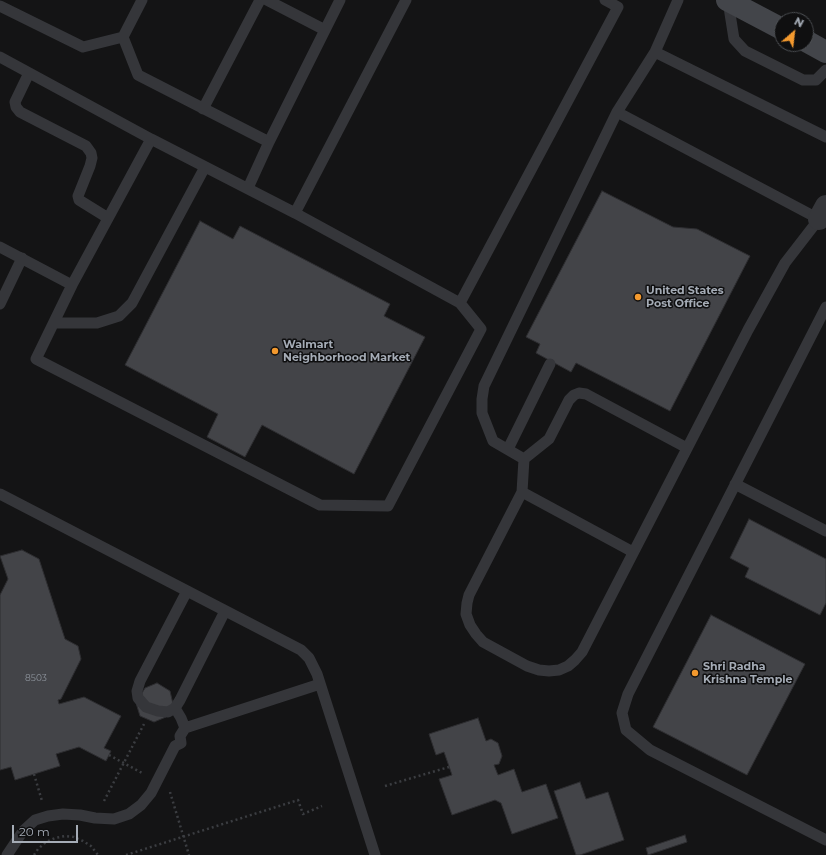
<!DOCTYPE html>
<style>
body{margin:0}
#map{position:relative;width:826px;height:855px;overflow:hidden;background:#141415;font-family:Montserrat,sans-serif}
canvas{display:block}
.north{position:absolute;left:774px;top:12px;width:40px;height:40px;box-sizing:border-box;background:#0f0f10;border:1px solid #4b4e52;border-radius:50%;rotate:28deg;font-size:11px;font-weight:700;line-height:16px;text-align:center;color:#a5acb6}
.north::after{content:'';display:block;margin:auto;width:14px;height:18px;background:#f3992e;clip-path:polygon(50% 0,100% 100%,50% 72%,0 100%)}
.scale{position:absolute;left:12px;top:825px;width:66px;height:18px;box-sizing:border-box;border:2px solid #a5acb6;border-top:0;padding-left:5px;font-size:12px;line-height:14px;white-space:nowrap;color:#a5acb6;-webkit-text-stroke:3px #0f0f10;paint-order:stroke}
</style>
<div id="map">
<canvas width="826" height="855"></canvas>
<div class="north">N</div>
<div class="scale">20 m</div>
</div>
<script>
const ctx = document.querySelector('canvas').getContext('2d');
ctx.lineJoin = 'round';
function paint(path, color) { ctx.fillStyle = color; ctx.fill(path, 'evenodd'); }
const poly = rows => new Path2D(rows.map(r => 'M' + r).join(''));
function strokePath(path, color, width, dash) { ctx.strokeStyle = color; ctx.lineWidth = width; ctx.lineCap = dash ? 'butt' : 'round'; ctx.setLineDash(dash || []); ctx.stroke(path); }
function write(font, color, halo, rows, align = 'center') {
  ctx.font = font + ' Montserrat,sans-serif'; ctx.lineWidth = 3; ctx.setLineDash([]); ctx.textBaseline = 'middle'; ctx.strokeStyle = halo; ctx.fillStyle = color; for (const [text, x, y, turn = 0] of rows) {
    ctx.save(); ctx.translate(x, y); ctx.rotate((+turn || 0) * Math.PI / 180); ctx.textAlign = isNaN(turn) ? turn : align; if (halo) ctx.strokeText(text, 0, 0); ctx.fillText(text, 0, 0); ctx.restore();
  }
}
const building = poly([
 [602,191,673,227,697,229,750,256,670,411,576,363,571,372,536,353,540,344,526,337,602,191],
 [200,221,233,239,240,226,390,304,384,316,425,337,354,474,262,425,245,457,207,437,218,414,125,365,200,221],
 [749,519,826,559,826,603,820,615,745,577,749,568,730,558,749,519],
 [22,550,39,559,65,639,78,646,81,659,61,699,58,700,59,704,84,697,121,716,104,748,111,751,106,761,79,747,56,754,60,766,15,780,11,767,0,770,0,595,8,579,0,556,22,550],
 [711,615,805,664,747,775,653,727,711,615],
 [157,683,170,691,173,704,166,717,154,722,140,716,136,703,145,688,157,683],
 [478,718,486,741,491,739,498,743,502,756,499,764,494,765,498,775,514,769,522,792,546,784,558,818,512,834,501,803,495,800,452,815,439,779,452,775,444,752,436,755,429,734,478,718],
 [580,782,586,799,608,792,624,840,580,855,576,855,554,791,580,782],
 [685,835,687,842,648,855,646,848,685,835]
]);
paint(building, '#434448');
strokePath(building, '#2e2e31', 1);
strokePath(poly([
 [109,755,142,773],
 [34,774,42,801],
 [385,786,449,767],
 [170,792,189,855],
 [104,801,144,724],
 [34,855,38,849,46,842,55,838,65,836,74,837,83,841,91,846,98,855],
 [126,855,298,800,303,814,322,806]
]), '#3b3d41', 2.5, [2, 3]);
strokePath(poly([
 [142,0,123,37,138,75,269,142],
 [267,0,325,30],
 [728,1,734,39,745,51,803,80,816,80,826,70],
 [0,6,83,47,123,37],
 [655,52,826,137],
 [0,57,151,139,295,213,406,0],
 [29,73,15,102,16,107,20,112,86,146,91,153,92,158,90,166,78,196,79,200,108,218],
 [203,109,260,0],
 [617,112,819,219,785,263,748,330,661,499,582,652,575,660,568,666,559,670,549,671,539,670,527,666,483,642,476,634,470,625,466,614,467,603,469,595,522,492,524,459,549,439,569,400,574,395,579,393,586,394,687,448],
 [248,188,269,142,340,0],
 [295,213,460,303],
 [0,247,72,285,36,359,320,505,388,506,481,329,460,303,618,7,605,0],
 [72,285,151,139],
 [0,304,22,258],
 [826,307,628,694,622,713,626,730,650,750,826,840],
 [54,323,97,323,119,316,132,303,205,167],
 [508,449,550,364],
 [524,459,493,441,482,413,482,399,484,386,617,112,655,52,678,0],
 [735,484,826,531],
 [522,492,633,552],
 [0,494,301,650,309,658,317,674,375,855],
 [187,591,140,681,137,691,138,698,146,707,158,711,168,712,175,708,180,700,225,611],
 [175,708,181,718,185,728],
 [7,855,23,831,35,820,48,816,63,814,80,815,95,818,114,819,129,814,141,805,151,793,175,746,181,743,180,736,185,728,320,684]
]), '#35363a', 11);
strokePath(poly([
 [819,219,826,206]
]), '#35363a', 22);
strokePath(poly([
 [727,0,782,29],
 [806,41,826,52]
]), '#43454a', 22);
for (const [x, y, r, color] of [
 [638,297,4,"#f3992e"],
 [275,351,4,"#f3992e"],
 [695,673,4,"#f3992e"]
]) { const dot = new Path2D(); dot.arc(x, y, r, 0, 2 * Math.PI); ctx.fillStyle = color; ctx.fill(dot); strokePath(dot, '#0f0f10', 1.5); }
write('9px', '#8c929a', null, [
 ["8503",36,678]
]);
write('bold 11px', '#a5acb6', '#0f0f10', [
 ["United States",646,291],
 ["Post Office",646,304],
 ["Walmart",283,345],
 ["Neighborhood Market",283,358],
 ["Shri Radha",703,667],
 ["Krishna Temple",703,680]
], 'left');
</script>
